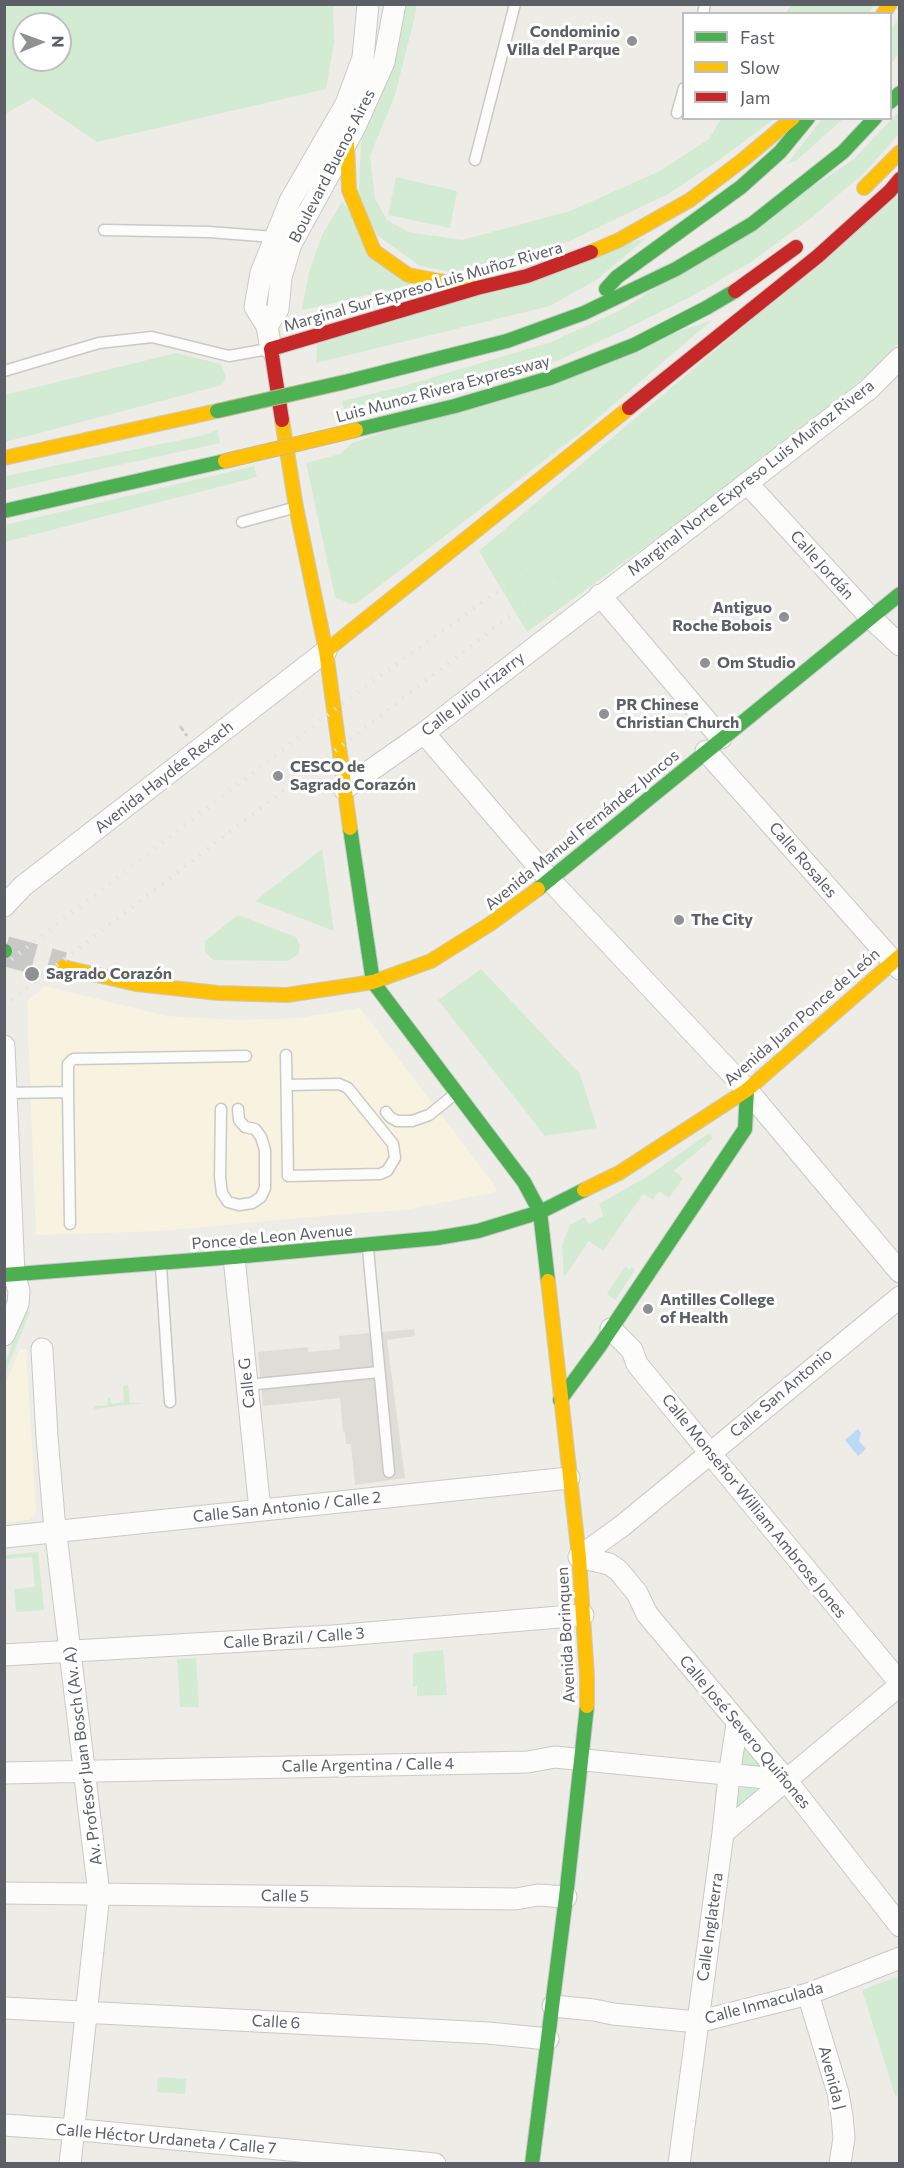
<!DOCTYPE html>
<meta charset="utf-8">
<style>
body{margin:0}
#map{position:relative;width:904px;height:2168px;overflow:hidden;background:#edece7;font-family:Commissioner,sans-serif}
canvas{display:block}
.frame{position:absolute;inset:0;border:6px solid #5c6066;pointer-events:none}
.legend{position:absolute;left:682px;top:12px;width:210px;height:108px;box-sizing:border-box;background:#fff;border:2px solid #bebfc2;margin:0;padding:8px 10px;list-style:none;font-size:18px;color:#5c6066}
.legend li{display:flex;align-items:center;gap:12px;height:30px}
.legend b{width:30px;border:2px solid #bebfc2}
.north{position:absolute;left:12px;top:12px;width:60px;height:60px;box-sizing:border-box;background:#fff;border:2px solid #bebfc2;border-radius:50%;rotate:89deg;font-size:16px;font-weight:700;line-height:24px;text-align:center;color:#5c6066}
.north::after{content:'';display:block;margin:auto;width:21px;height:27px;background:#8f9193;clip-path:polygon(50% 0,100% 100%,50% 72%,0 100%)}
</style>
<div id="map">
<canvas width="904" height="2168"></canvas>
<div class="frame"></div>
<ul class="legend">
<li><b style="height:8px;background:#4caf50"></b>Fast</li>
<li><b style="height:8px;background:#ffc107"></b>Slow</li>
<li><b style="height:8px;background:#c62828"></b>Jam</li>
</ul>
<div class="north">N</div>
</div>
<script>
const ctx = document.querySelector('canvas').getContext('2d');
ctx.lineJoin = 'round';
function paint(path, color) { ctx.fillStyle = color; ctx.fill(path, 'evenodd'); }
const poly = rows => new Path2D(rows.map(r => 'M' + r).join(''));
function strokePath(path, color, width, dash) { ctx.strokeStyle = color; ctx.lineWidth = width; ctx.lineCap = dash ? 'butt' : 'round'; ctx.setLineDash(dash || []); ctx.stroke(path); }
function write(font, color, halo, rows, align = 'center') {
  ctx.font = font + ' Commissioner,sans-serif'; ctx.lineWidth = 6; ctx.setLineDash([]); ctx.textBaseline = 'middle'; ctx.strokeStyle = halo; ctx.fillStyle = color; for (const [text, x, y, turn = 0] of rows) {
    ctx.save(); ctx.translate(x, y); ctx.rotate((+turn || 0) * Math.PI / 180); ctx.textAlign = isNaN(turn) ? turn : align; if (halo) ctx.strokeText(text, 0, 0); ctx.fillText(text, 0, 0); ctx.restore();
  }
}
paint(poly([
 [45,986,166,1016,239,1020,298,1018,360,1008,496,1187,496,1192,404,1210,322,1216,162,1231,36,1235,27,1001],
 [20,1349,26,1349,36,1513,29,1520,5,1522,5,1385]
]), '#f7f3e0');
paint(poly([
 [414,1329,415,1336,387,1340,405,1478,355,1485,351,1444,346,1444,345,1432,343,1431,340,1398,263,1406,258,1352,308,1347,308,1352,340,1349,339,1336]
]), '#deddd8');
paint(poly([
 [5,4,333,5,334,42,326,89,97,142,33,98,5,114],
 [24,24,60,24,60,60,24,60],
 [402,5,416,5,416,12,395,95,370,156,375,199,387,220,408,232,462,240,570,211,660,171,709,139,721,119,774,119,719,160,668,194,572,240,519,258,472,269,451,272,420,266,378,236,358,207,361,143,380,95],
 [791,5,874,5,869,13,785,14],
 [899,17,899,53,891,64,891,29],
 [899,111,899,134,863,174,811,218,751,262,694,295,624,330,557,361,489,382,345,414,342,401,397,388,551,342,621,310,853,160],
 [822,119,843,119,797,160,787,164],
 [396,177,457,191,450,228,388,215],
 [899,194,899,342,882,362,757,466,527,632,479,551],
 [342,202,412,285,302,310,309,272,322,235],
 [646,238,598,279,550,306,316,363,318,335],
 [712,320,584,430,357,603,350,604,335,597,306,463,340,454,352,443],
 [176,353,221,364,226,378,222,385,5,442,4,395],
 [217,430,220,443,5,490,5,476,200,436],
 [254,466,257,477,5,542,5,525],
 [322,849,334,931,255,901],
 [238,915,296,937,300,946,298,955,287,961,213,960,205,952,205,941],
 [481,969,580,1074,597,1128,545,1136,438,1000],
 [709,1133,713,1138,674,1171,683,1178,669,1198,659,1191,653,1200,643,1194,603,1251,589,1241,564,1277,562,1245,570,1225,585,1217,589,1224,603,1216,599,1204,648,1176],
 [625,1266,630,1270,632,1267,635,1270,615,1300,607,1294],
 [26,1311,30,1312,5,1373,5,1363],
 [128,1385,130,1403,143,1403,94,1409,95,1406,108,1405,108,1398,110,1398,111,1404,124,1402,123,1386],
 [38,1552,44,1610,16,1612,14,1589,35,1587,32,1557,5,1559,5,1555],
 [443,1650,447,1695,417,1696,417,1686,413,1686,413,1653],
 [196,1658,199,1707,180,1707,177,1659],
 [743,1744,761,1765,761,1768,740,1768],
 [738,1787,758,1789,759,1791,736,1809],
 [899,1976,899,2096,895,2095,862,1990],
 [158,2077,186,2079,185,2094,157,2092]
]), '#d4ebd3');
paint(poly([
 [858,1429,861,1433,859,1441,866,1449,858,1456,845,1440]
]), '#bbdaf8');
strokePath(poly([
 [5,951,63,967]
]), '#c9c9c7', 30, [30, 15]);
const lane = poly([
 [703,14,705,4],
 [677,113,684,88],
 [475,160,515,4],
 [104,230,209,232,274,237],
 [4,371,99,343,152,337,229,356,268,349],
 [242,522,293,508],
 [286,1055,288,1176,380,1174,387,1171,395,1158,393,1144,348,1088,339,1084,287,1085],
 [68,1092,70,1224],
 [4,1093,68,1092,68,1064,73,1059,246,1056],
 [221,1109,220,1177,222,1193,228,1202,239,1205,252,1203,261,1197,265,1188,265,1150,261,1137,255,1129,245,1127,239,1120,238,1109],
 [386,1112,390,1117,397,1121,412,1121,429,1115,455,1094],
 [368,1249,389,1472],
 [161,1267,170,1402],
 [247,1385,379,1372]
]);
const street = poly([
 [267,326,278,309,281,277,291,244,354,129,384,62,395,4],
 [271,349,267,326,255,307,261,273,290,201,346,104,363,58,368,4],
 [747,483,871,618,900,645],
 [600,595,721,738],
 [424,733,550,880,747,1090,900,1272],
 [706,751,900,969],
 [344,789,424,733,869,389,900,358],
 [4,906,23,886,326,651],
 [4,1046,14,1274,19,1291,18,1304,4,1335],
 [234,1257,260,1510],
 [611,1329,632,1350,637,1364,710,1453,900,1683],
 [42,1349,47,1437,54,1518,99,1894,70,2164],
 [4,1537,569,1478],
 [579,1557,609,1564,618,1570,637,1593,647,1614,786,1780,900,1926],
 [579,1557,622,1526,900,1297],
 [4,1655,332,1636,583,1615],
 [4,1773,528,1762,555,1757,786,1780],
 [723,1833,729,1776,737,1724],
 [4,1893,516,1899,538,1895,566,1897],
 [808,1994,838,2093,842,2116,844,2138,840,2164],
 [553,2006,594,2010,613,2014,697,2022,808,1994,900,1958],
 [4,2008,488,2033,548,2039],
 [4,2125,91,2131,435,2164],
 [679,2164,723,1833,900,1685]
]);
const fast = poly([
 [890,102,900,93],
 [606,289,617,277,741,187,780,152,808,118],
 [345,382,507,341,584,313,676,269,752,224,843,152,875,118],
 [356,430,455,406,550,378,634,345,706,308,735,291],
 [4,511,225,461],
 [350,828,373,982,524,1182,540,1212,548,1281],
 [538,889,900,594],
 [4,951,5,951],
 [4,1275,234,1257,437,1238,478,1231,540,1212,584,1190],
 [560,1400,599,1347,745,1129,747,1090],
 [532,2164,566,1897,587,1706]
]);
const slow = poly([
 [883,14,890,4],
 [347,142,349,190,374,251,408,275,471,287],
 [864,188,900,152],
 [591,252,619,240,690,200,744,159,793,118],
 [282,420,296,507,326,651,350,828],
 [4,458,217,411],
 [326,651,629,408],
 [63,967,136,984,218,993,287,995,373,982,431,961,490,924,538,889],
 [584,1190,619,1173,747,1090,900,956],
 [548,1281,579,1557,587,1676,587,1706]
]);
const jam = poly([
 [735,291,796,247],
 [629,408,818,256,890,191,900,179],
 [282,420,271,349,477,288,527,276,591,252]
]);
strokePath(lane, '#c9c9c8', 13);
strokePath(street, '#c9c9c8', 23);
strokePath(fast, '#c9cac9', 16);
strokePath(slow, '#c9cac9', 16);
strokePath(jam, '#c9cac9', 16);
strokePath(poly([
 [180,726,187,736]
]), '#c9cecb', 3, [6, 3]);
strokePath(lane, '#fcfcfb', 10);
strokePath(street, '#fcfcfb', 21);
strokePath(fast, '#4caf50', 14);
strokePath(slow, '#ffc107', 14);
strokePath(jam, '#c62828', 14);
strokePath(poly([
 [4,965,351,697,544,558],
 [4,1006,559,578]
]), '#e4e4e3', 4.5, [1.5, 8]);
const fastBridge = poly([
 [217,411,345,382]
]);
const slowBridge = poly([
 [225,461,356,430]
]);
strokePath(fastBridge, '#c5b993', 16, []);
strokePath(slowBridge, '#c5b993', 16, []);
strokePath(fastBridge, '#4caf50', 14);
strokePath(slowBridge, '#ffc107', 14);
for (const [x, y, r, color] of [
 [632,41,6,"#8f9193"],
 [784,617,6,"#8f9193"],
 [705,663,6,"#8f9193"],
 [604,714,6,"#8f9193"],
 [278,776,6,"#8f9193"],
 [679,920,6,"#8f9193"],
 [32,974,8,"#8f9193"],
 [648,1309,6,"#8f9193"]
]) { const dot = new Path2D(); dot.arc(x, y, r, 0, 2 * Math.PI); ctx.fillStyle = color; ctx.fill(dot); strokePath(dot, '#fff', 2); }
write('bold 16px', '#5c6066', '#fff', [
 ["Condominio",620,32,"right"],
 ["Villa del Parque",620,50,"right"],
 ["Antiguo",772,608,"right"],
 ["Roche Bobois",772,626,"right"],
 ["Om Studio",717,663],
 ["PR Chinese",616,705],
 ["Christian Church",616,723],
 ["CESCO de",290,767],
 ["Sagrado Corazón",290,785],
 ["The City",691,920],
 ["Sagrado Corazón",46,974],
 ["Antilles College",660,1300],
 ["of Health",660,1318]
], 'left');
write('16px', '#5c6066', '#fff', [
 ["Boulevard Buenos Aires",332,166,-63],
 ["Marginal Sur Expreso Luis Muñoz Rivera",423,287,-16],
 ["Luis Munoz Rivera Expressway",443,389,-15],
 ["Marginal Norte Expreso Luis Muñoz Rivera",751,478,-38],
 ["Calle Jordán",822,565,48],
 ["Calle Julio Irizarry",473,694,-38],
 ["Avenida Haydée Rexach",164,777,-38],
 ["Avenida Manuel Fernández Juncos",582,830,-39],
 ["Calle Rosales",803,860,49],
 ["Avenida Juan Ponce de León",802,1017,-41],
 ["Ponce de Leon Avenue",272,1237,-5],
 ["Calle G",247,1383,-96],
 ["Calle San Antonio",781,1393,-40],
 ["Calle Monseñor William Ambrose Jones",754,1506,51],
 ["Calle San Antonio / Calle 2",287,1507,-6],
 ["Avenida Borinquen",566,1635,-93],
 ["Calle Brazil / Calle 3",294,1638,-4],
 ["Calle José Severo Quiñones",745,1732,50],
 ["Av. Profesor Juan Bosch (Av. A)",83,1756,-97],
 ["Calle Argentina / Calle 4",368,1765,-1],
 ["Calle 5",285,1896,1],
 ["Calle Inglaterra",710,1927,-82],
 ["Calle Inmaculada",764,2003,-15],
 ["Calle 6",276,2022,3],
 ["Avenida J",832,2078,75],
 ["Calle Héctor Urdaneta / Calle 7",166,2139,5]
]);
</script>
